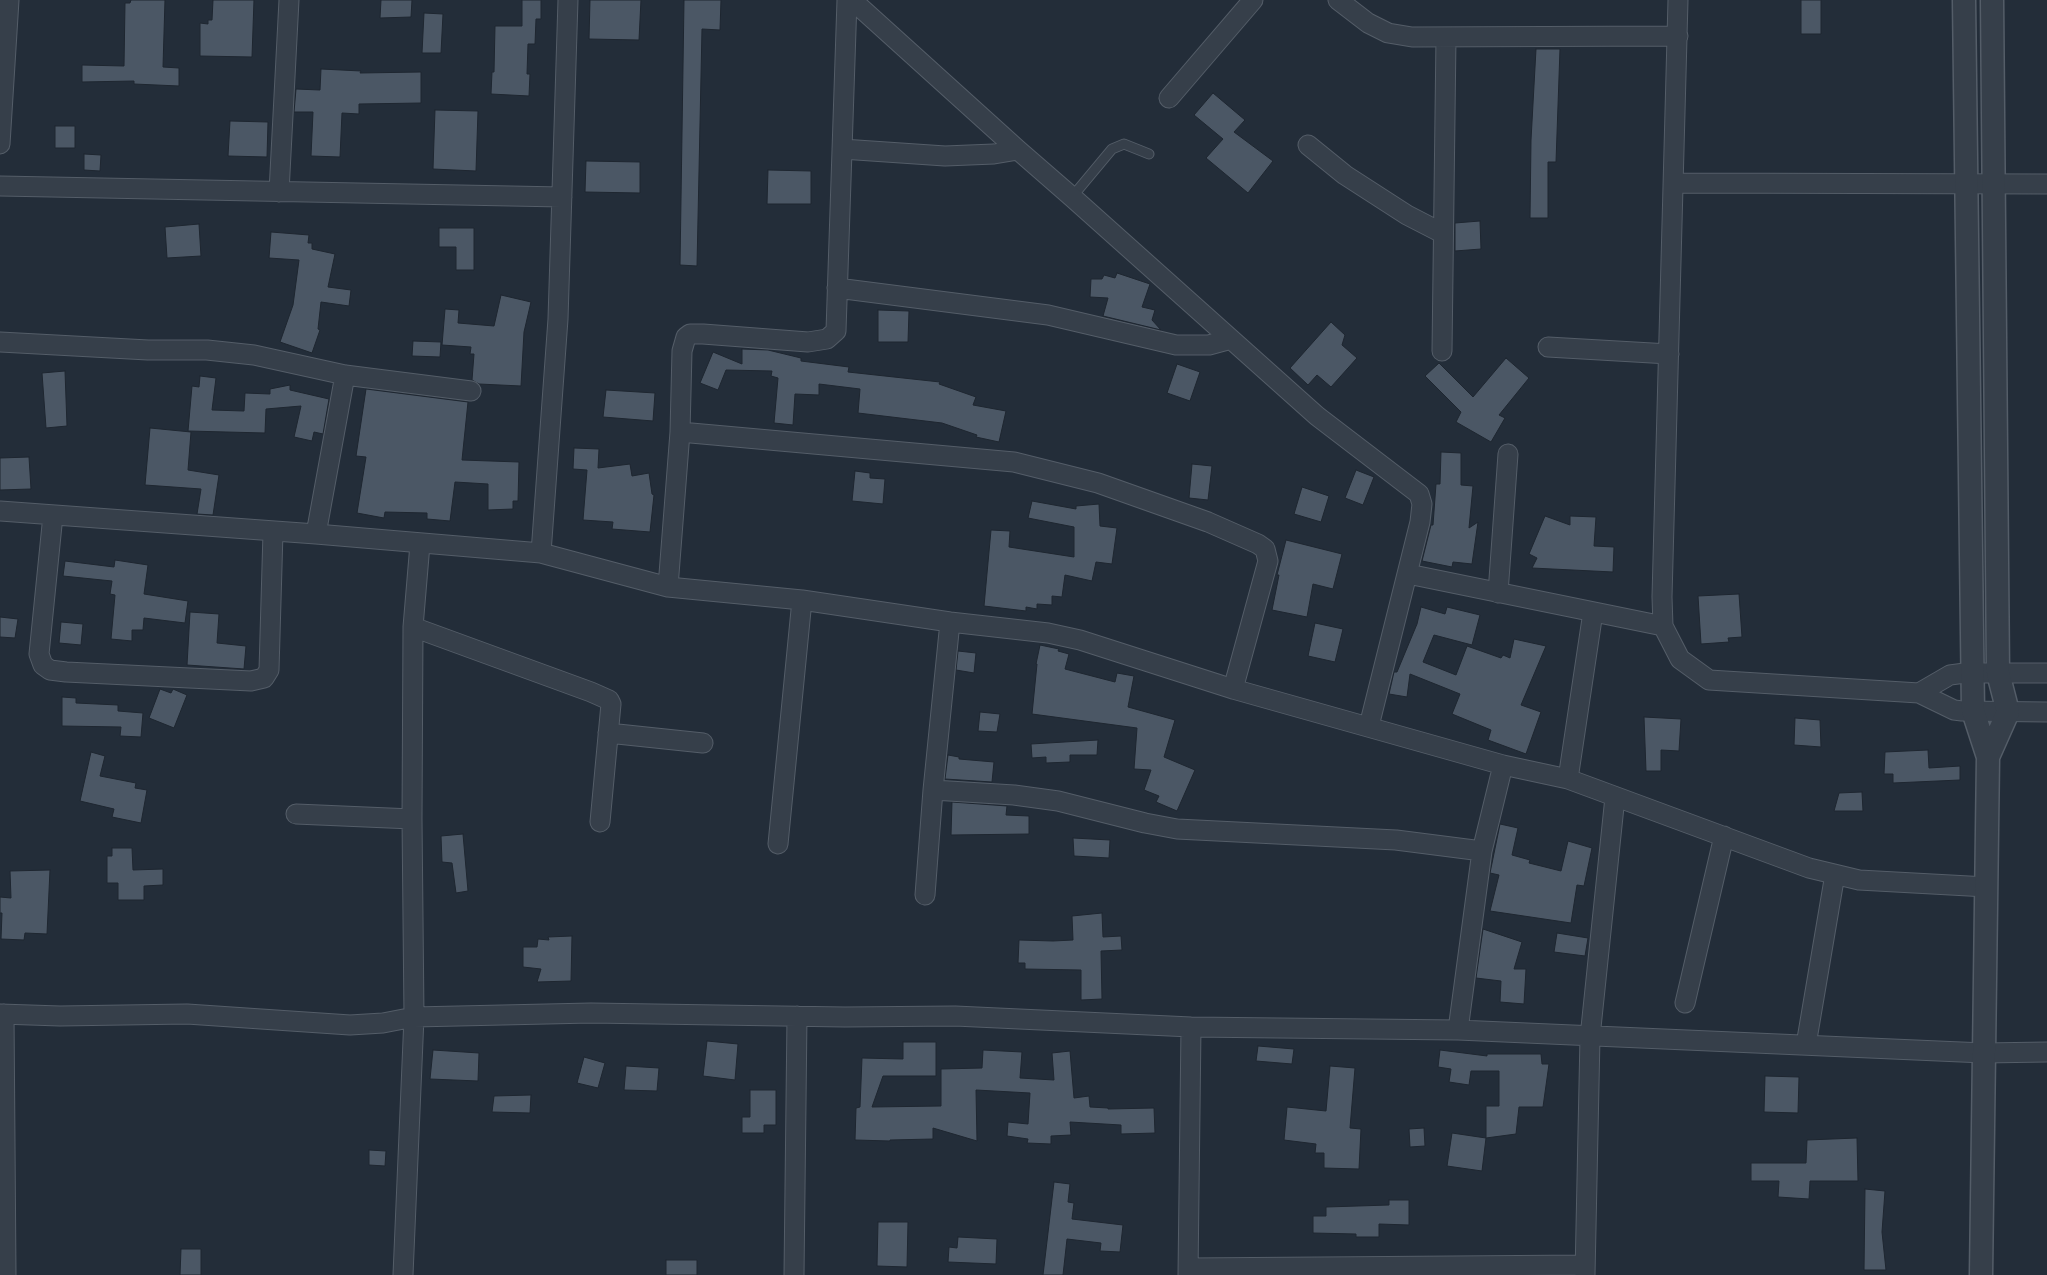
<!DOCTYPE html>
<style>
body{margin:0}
canvas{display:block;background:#232d39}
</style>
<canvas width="2047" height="1275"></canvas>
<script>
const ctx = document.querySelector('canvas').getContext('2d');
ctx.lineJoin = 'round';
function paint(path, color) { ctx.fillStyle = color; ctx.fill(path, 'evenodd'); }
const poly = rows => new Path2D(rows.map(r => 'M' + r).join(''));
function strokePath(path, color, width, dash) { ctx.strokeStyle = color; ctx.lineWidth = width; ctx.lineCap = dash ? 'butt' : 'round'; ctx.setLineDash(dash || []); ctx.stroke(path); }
const building = poly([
 [131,0,165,0,163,67,179,68,179,86,134,84,134,81,82,82,82,65,124,66,125,3,130,3,131,0],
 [213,0,254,0,252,57,200,56,200,23,208,24,208,20,212,20,213,0],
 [381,0,412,0,411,17,380,18,381,0],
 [522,0,541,0,541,19,536,19,535,44,528,44,527,74,530,74,529,96,491,94,492,72,494,72,495,26,522,26,522,0],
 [590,0,641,0,639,40,589,39,590,0],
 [684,0,721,0,720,30,702,29,697,266,680,265,684,0],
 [1801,0,1821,0,1821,34,1801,34,1801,0],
 [424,13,443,14,441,53,422,53,424,13],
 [1536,49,1560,49,1556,162,1548,162,1548,218,1530,218,1531,140,1536,49],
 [321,69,361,71,360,73,421,72,421,103,359,104,359,114,342,113,340,157,311,156,313,112,294,112,296,89,320,90,321,69],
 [1213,93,1245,120,1234,132,1273,161,1248,193,1206,158,1223,139,1194,115,1213,93],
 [435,110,478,111,476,171,433,169,435,110],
 [230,121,268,122,267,157,228,156,230,121],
 [55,126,75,126,75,148,55,148,55,126],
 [84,154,101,155,100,171,84,170,84,154],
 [586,161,640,162,640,193,585,192,586,161],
 [768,170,811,171,811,204,767,204,768,170],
 [1480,221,1481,249,1455,251,1455,223,1480,221],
 [199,224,201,256,167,258,165,227,199,224],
 [439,228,474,228,474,270,456,270,456,247,439,247,439,228],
 [271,232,309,235,308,243,312,243,312,249,335,254,328,287,351,290,349,306,321,302,318,329,320,330,312,353,280,342,293,305,299,260,269,258,271,232],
 [1117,273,1150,284,1142,307,1155,310,1152,320,1161,330,1103,316,1108,298,1090,297,1091,279,1102,279,1104,275,1115,278,1117,273],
 [501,295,531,302,524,332,521,386,479,384,472,380,474,354,470,354,471,347,442,345,445,309,459,310,458,323,494,326,501,295],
 [878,310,909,311,908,342,878,342,878,310],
 [1331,322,1345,335,1342,345,1357,358,1331,387,1317,375,1308,385,1290,368,1331,322],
 [413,341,441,342,440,357,412,356,413,341],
 [742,349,768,350,801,358,801,361,849,367,848,372,940,382,939,384,976,397,973,405,1006,411,999,442,976,437,977,435,942,423,858,413,860,389,819,384,819,395,795,394,793,425,774,423,778,378,771,376,772,371,726,370,718,390,700,383,713,352,742,364,742,349],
 [1506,358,1529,378,1499,415,1505,418,1491,442,1456,422,1461,412,1425,376,1439,363,1473,397,1506,358],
 [1177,364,1200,372,1190,401,1167,393,1177,364],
 [65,371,67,426,46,428,42,373,65,371],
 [200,376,216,378,212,410,244,411,245,393,270,394,270,389,290,385,290,390,329,399,323,434,314,432,312,441,294,437,301,406,266,409,265,433,188,431,192,386,199,387,200,376],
 [366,389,468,402,462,460,519,462,518,501,513,501,513,509,488,510,488,484,455,482,450,521,427,519,427,513,385,512,384,518,357,513,366,457,356,456,366,389],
 [606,390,655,393,653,421,603,417,606,390],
 [150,428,191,432,188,470,219,475,213,515,197,514,201,489,145,485,150,428],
 [574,448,599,449,598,468,630,464,632,476,649,473,652,494,654,495,650,532,612,529,613,522,583,520,587,470,573,469,574,448],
 [1441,452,1461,453,1461,485,1473,486,1469,528,1478,522,1472,564,1453,562,1452,567,1422,561,1431,525,1433,525,1436,484,1440,484,1441,452],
 [29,457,31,489,0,490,0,458,29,457],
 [1192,464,1212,466,1208,500,1189,498,1192,464],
 [1356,470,1374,477,1363,505,1345,498,1356,470],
 [855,471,870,473,870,478,885,479,883,504,852,501,855,471],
 [1302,487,1329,496,1321,522,1294,514,1302,487],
 [1032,501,1076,509,1076,506,1099,504,1100,526,1117,528,1112,564,1096,562,1092,581,1065,575,1062,597,1052,596,1052,605,1037,604,1037,609,1026,607,1026,611,984,606,991,530,1010,531,1009,547,1074,557,1074,527,1028,518,1032,501],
 [1545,516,1570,525,1570,516,1596,517,1594,546,1614,547,1613,572,1532,568,1537,558,1529,554,1545,516],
 [1286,540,1342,554,1333,589,1313,584,1307,617,1272,610,1279,575,1277,575,1286,540],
 [115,560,148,565,144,594,188,601,185,623,144,618,143,630,132,630,132,641,111,639,115,595,110,594,112,581,63,576,65,561,114,567,115,560],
 [1739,594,1742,637,1728,638,1729,642,1701,644,1698,596,1739,594],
 [1421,607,1445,614,1447,607,1480,615,1472,645,1434,635,1423,662,1456,675,1467,646,1501,658,1503,655,1510,658,1514,639,1546,646,1521,705,1541,712,1526,754,1488,740,1491,730,1452,714,1460,694,1410,674,1407,697,1389,694,1394,672,1397,672,1417,624,1421,607],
 [190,612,219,614,217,643,246,646,244,669,187,665,190,612],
 [0,617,18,619,15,638,0,637,0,617],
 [61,622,83,624,81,645,59,643,61,622],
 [1315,623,1343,629,1335,662,1308,656,1315,623],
 [1040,645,1059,649,1058,651,1069,654,1065,669,1115,682,1117,673,1134,676,1128,707,1175,720,1164,757,1195,770,1177,811,1156,802,1159,796,1144,790,1151,770,1134,769,1137,728,1032,714,1037,664,1036,664,1040,645],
 [958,651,976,653,974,673,956,670,958,651],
 [160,689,171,693,173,689,187,695,174,728,149,718,160,689],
 [62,697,76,698,76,703,118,705,118,711,143,713,141,737,120,736,121,727,62,726,62,697],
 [980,712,1000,714,997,732,978,731,980,712],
 [1644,717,1681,719,1679,751,1661,750,1661,771,1646,771,1644,717],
 [1795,718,1820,720,1821,747,1794,745,1795,718],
 [1098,740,1097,755,1070,755,1070,762,1046,763,1046,757,1032,758,1031,744,1098,740],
 [1928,750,1929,768,1960,766,1960,780,1893,783,1893,774,1884,774,1885,752,1928,750],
 [91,752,105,756,100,776,136,783,135,788,147,790,141,823,112,817,114,809,80,801,91,752],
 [948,755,959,757,959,759,994,762,992,782,945,779,948,755],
 [1862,792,1863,811,1834,811,1839,793,1862,792],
 [952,802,1007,806,1006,815,1029,816,1029,834,951,835,952,802],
 [1500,824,1518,828,1512,855,1530,860,1529,863,1561,871,1568,841,1592,848,1584,886,1577,885,1571,923,1490,911,1499,875,1490,873,1500,824],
 [463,834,468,891,456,893,452,863,442,862,441,836,463,834],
 [1073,838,1110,840,1109,858,1074,856,1073,838],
 [112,848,132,848,133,870,163,869,163,885,144,886,144,900,118,900,118,883,107,883,107,856,112,856,112,848],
 [50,870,47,934,25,933,24,940,1,939,2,913,0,913,0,897,11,898,10,871,50,870],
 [1102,913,1103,937,1121,936,1122,950,1101,951,1102,999,1081,1000,1081,970,1025,969,1025,963,1018,963,1019,940,1053,941,1073,940,1072,916,1102,913],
 [1483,929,1522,942,1514,969,1526,969,1524,1004,1500,1002,1501,981,1476,978,1483,929],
 [1557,933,1588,938,1585,956,1554,952,1557,933],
 [572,936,571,981,537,982,541,969,523,967,523,947,537,947,538,939,549,940,548,937,572,936],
 [707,1041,738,1044,735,1080,703,1076,707,1041],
 [903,1042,936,1042,936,1076,883,1076,872,1107,941,1106,941,1069,982,1068,983,1050,1022,1052,1020,1078,1054,1080,1052,1053,1070,1051,1074,1098,1089,1096,1090,1107,1108,1108,1108,1109,1154,1108,1155,1133,1121,1134,1121,1125,1070,1122,1071,1135,1051,1136,1051,1144,1027,1143,1028,1139,1007,1136,1008,1122,1028,1124,1030,1093,976,1090,977,1141,933,1128,933,1139,890,1140,890,1141,855,1140,856,1108,860,1107,862,1058,903,1059,903,1042],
 [1258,1046,1294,1049,1292,1064,1256,1061,1258,1046],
 [433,1050,479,1053,478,1081,430,1079,433,1050],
 [1440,1050,1487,1056,1487,1054,1541,1054,1542,1064,1549,1064,1543,1107,1519,1107,1516,1134,1486,1138,1482,1171,1447,1166,1452,1133,1486,1138,1486,1106,1499,1106,1499,1071,1471,1071,1469,1085,1449,1082,1451,1069,1438,1067,1440,1050],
 [584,1057,605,1063,598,1088,577,1083,584,1057],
 [626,1066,659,1068,657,1091,624,1090,626,1066],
 [1330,1066,1355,1068,1350,1128,1361,1129,1359,1169,1324,1168,1324,1153,1315,1153,1316,1144,1284,1140,1287,1107,1326,1111,1330,1066],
 [1765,1076,1799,1077,1798,1113,1764,1112,1765,1076],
 [750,1090,776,1090,776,1125,764,1125,764,1133,742,1133,742,1117,750,1117,750,1090],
 [531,1095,530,1113,492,1112,494,1096,531,1095],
 [1424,1128,1425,1146,1410,1147,1409,1129,1424,1128],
 [1857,1138,1858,1181,1810,1181,1809,1199,1778,1197,1779,1181,1751,1181,1751,1163,1806,1163,1807,1140,1857,1138],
 [369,1150,386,1151,385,1166,369,1165,369,1150],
 [1054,1182,1070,1184,1068,1202,1074,1203,1072,1219,1123,1225,1120,1252,1100,1251,1101,1243,1067,1239,1063,1275,1043,1275,1054,1182],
 [1865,1189,1885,1191,1882,1232,1886,1270,1864,1270,1865,1189],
 [1389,1200,1409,1200,1409,1225,1379,1224,1379,1237,1356,1237,1356,1234,1313,1233,1313,1216,1326,1216,1326,1207,1389,1205,1389,1200],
 [878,1222,908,1222,907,1267,877,1266,878,1222],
 [958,1237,997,1239,996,1264,948,1262,949,1247,957,1248,958,1237],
 [181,1249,201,1249,201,1275,180,1275,181,1249],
 [666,1260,697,1260,697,1275,666,1275,666,1260]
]);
paint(building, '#4b5765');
strokePath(building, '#1e2630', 1);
const service = poly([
 [1072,197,1112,149,1124,144,1149,154]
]);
const minor = poly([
 [852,0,1018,150,1072,197,1317,416,1419,494,1422,504,1420,522,1369,726],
 [1338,0,1368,23,1388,33,1412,37,1678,36],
 [1678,0,1662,597,1663,626,1680,659,1709,680,1919,693,1954,710,1962,711,2047,712],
 [1169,98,1253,0],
 [0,144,9,0],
 [1308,145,1345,175,1407,215,1442,233],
 [842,149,945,156,994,154,1018,150],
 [1674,183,2047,184],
 [0,186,562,197],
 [279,192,289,0],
 [837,288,1048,315,1176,345,1209,345,1231,339],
 [0,342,148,350,207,350,254,355,345,375,471,391],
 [1548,347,1669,354],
 [1442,351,1446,37],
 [680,432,1014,462,1098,483,1208,522,1258,544,1265,549,1268,561,1233,689],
 [0,511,316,534,541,553,668,587,802,600,950,622,1048,633,1080,640,1233,689,1503,765,1568,779,1809,868,1859,880,1987,887],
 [53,515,39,654,43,665,50,670,66,672,251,681,264,678,269,670,273,532],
 [316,534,345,375],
 [541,553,558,319,568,0],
 [1408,574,1663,626],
 [668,587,680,432,682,351,686,337,690,334,703,334,808,342,827,339,836,331,847,0],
 [1498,593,1508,454],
 [413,627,591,692,609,700,611,704,600,822],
 [1919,693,1950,675,1965,673,2047,673],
 [608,733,703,743],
 [1568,779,1593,612],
 [933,790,1014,795,1058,801,1145,823,1177,829,1396,840,1482,851],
 [296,814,412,819],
 [778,844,802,600],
 [925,895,933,790,950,622],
 [1685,1003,1724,836],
 [0,1014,60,1016,187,1014,350,1025,383,1023,414,1017,591,1013,845,1017,955,1016,1191,1027,1458,1030,1984,1053,2047,1052],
 [4,1014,6,1275],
 [1458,1030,1482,851,1503,765],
 [1806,1045,1835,874],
 [1188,1268,1585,1265],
 [403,1275,414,1017,412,819,413,627,420,544],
 [794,1275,797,1016],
 [1188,1275,1191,1027],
 [1585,1275,1590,1037,1615,797]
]);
const tertiary = poly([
 [1964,0,1973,711,1988,757,1981,1275],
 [1988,757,2008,712,1998,673,1992,0]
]);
strokePath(service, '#545d68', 11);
strokePath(minor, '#545d68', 21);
strokePath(tertiary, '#545d68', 25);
strokePath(service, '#363f4a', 9);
strokePath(minor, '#363f4a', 19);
strokePath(tertiary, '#363f4a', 22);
</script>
